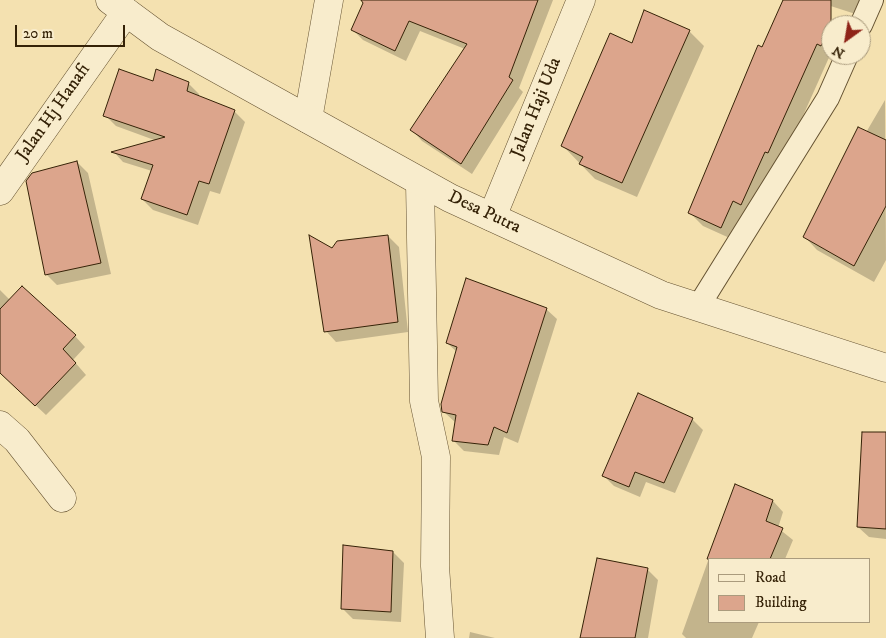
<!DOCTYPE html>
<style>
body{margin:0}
#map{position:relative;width:886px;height:638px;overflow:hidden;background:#f4e1b0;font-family:"IM FELL DW Pica",serif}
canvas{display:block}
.legend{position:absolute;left:708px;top:558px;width:162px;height:65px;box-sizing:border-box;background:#f8eccc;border:1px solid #aa9b7d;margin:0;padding:6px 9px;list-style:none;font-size:15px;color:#352207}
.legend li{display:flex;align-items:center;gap:10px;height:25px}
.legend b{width:25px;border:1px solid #aa9b7d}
.north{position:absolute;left:821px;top:15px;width:50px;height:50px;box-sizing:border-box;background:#f8eccc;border:1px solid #aa9b7d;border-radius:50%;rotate:212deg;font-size:14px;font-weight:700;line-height:20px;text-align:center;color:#352207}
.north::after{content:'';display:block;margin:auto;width:18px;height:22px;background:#8f2418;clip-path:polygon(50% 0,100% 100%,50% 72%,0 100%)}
.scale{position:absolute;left:15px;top:25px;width:110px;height:22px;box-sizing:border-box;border:2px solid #352207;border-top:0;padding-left:6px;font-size:15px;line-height:18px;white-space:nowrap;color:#352207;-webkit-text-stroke:4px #f8eccc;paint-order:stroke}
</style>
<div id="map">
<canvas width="886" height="638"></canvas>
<ul class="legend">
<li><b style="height:6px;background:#f8eccc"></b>Road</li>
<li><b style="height:14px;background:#dca58c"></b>Building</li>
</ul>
<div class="north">N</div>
<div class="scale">20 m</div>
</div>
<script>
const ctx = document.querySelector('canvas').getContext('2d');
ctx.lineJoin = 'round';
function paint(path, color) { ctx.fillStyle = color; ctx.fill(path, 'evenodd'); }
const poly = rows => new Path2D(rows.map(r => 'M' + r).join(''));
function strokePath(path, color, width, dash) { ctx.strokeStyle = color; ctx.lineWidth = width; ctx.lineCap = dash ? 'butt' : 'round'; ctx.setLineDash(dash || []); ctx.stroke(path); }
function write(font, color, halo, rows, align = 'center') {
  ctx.font = font + ' "IM FELL DW Pica",serif'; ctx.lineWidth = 4; ctx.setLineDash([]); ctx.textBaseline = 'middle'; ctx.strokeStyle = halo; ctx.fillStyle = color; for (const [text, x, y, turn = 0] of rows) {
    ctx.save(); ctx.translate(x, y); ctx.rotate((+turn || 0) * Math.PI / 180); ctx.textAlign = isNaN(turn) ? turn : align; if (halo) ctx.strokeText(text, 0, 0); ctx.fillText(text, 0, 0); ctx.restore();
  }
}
paint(poly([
 [366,0,553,0,519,88,523,92,472,174,422,141,412,130,465,49,420,31,406,61,363,40,352,29],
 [812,0,880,0,871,19],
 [689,31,704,46,637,197,595,179,563,146,632,44],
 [820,36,831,47,831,53,781,165,734,240,703,226,690,213,762,48],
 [154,82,188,83,199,94,199,97,234,111,245,122,220,194,210,191,198,225,153,210,142,199,152,171,123,162,114,152,157,141,116,126,105,115],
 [885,100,886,260,874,282,817,250,805,237],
 [77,162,88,173,111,274,57,285,46,274],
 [388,236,399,247,408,332,336,342,326,331,332,250],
 [0,290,10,300,75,336,85,347,73,360,86,375,46,415,0,372],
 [546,309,557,319,518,443,504,437,499,455,464,451,453,440,456,423,444,412,457,352,447,343],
 [692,419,703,430,675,493,646,482,640,497,614,486,603,475],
 [886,450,886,539,869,537,858,527],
 [735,485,773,501,783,512,778,528,793,540,785,559,710,559,710,622,759,622,752,638,686,638,682,634],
 [393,552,404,563,401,622,353,619,342,608],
 [647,569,658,580,648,638,588,638],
 [470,632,495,638,469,638]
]), '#0003');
const building = poly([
 [361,0,538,0,509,77,513,80,461,164,410,130,467,44,409,21,395,51,351,30,363,3,361,0],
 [783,0,831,0,831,27,821,46,817,44,768,153,765,152,741,205,733,201,721,228,688,213,758,45,762,47,783,0],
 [644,10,690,30,622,183,579,164,583,157,561,146,610,33,632,43,644,10],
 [119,69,153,81,156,69,189,82,187,91,235,110,209,184,199,181,187,215,141,199,153,165,111,152,165,137,103,116,119,69],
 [858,127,886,140,886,206,854,266,803,237,858,127],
 [77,161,101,263,45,275,26,181,32,173,77,161],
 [309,235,332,248,337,241,388,235,398,322,324,332,309,235],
 [466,278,547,308,507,433,494,427,488,445,452,441,456,415,442,412,441,404,457,347,446,343,466,278],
 [22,286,76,335,63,349,76,363,35,406,0,373,0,309,22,286],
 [638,393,693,418,664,483,635,472,629,487,602,476,638,393],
 [862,432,886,432,886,529,857,527,862,432],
 [735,484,773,500,766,521,783,528,770,559,707,559,735,484],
 [343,545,393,551,391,612,341,609,343,545],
 [597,558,648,568,635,638,580,638,597,558]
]);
paint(building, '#dca58c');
strokePath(building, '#352207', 1);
const service = poly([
 [861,25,872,0],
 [698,307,828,98,847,55]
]);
const minor = poly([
 [308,119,329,0],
 [420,183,424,401,436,457,435,566,440,638],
 [0,191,126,12],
 [492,217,581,0],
 [0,425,17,440,62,498]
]);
const tertiary = poly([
 [110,0,160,37,450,198,661,295,886,368]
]);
strokePath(service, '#655231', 24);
strokePath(minor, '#655231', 29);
strokePath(tertiary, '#655231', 29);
strokePath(service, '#f8eccc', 22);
strokePath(minor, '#f8eccc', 28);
strokePath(tertiary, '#f8eccc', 28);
write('18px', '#352207', '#f8eccc', [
 ["Jalan Haji Uda",537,108,-68],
 ["Jalan Hj Hanafi",54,113,-55],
 ["Desa Putra",484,213,25]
]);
</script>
